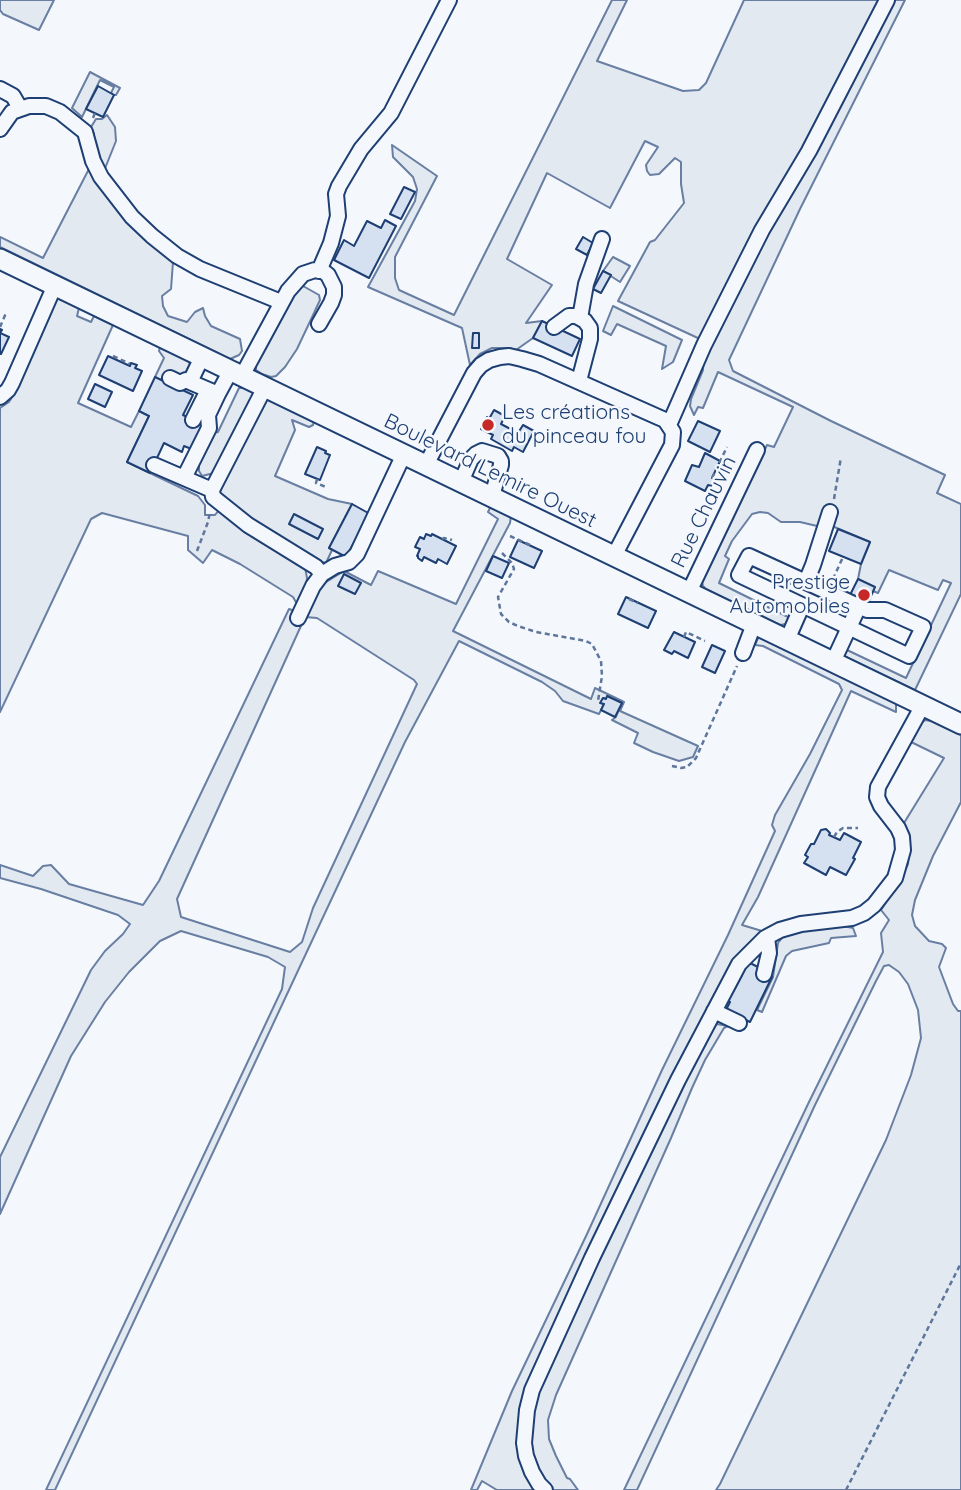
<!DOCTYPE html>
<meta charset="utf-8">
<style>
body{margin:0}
canvas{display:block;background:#f4f7fb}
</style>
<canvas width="961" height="1490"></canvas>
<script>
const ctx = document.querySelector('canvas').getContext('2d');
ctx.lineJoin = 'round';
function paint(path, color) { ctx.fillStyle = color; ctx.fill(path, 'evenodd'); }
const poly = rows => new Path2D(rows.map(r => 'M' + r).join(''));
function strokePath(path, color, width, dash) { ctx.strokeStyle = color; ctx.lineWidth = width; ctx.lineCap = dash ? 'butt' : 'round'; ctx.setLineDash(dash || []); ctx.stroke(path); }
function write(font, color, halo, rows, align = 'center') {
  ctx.font = font + ' Quicksand,sans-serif'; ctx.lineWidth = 5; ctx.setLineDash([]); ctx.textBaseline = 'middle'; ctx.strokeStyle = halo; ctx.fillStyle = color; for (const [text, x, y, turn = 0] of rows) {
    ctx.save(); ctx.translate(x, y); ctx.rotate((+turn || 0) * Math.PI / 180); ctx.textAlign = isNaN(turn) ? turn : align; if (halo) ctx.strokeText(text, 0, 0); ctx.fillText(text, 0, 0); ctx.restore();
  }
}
const green = poly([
 [0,0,54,0,39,30,3,14,0,10,0,0],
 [612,0,627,0,597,61,683,91,699,90,706,83,744,0,905,0,800,209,729,360,733,371,831,421,945,475,937,493,961,504,961,594,915,690,850,659,845,656,844,652,847,650,906,678,951,583,943,580,938,590,889,570,878,593,873,591,874,587,858,579,861,564,870,542,832,526,836,509,827,507,824,521,817,526,800,522,781,522,768,513,760,512,752,514,732,541,725,556,729,559,719,583,788,617,788,621,786,624,780,625,706,589,703,586,702,582,767,445,774,447,793,407,718,372,703,408,698,407,694,415,690,406,691,399,703,370,704,355,700,339,618,301,650,242,655,240,684,203,681,184,681,162,675,158,659,174,650,175,647,171,646,165,658,147,645,141,610,208,547,173,507,259,552,285,526,323,542,321,533,338,516,350,509,348,492,348,480,354,470,365,462,328,368,287,415,201,417,189,413,177,393,157,392,145,437,176,395,257,395,278,399,290,454,315,612,0],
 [90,72,120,88,116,95,114,95,111,93,114,87,100,80,82,117,72,108,90,72],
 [107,115,115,127,116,141,104,171,93,152,94,134,91,127,96,119,102,119,107,115],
 [91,165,131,221,161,253,173,262,171,289,162,296,163,306,168,316,187,322,195,312,203,308,205,316,211,326,240,339,242,351,239,355,230,359,0,247,0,237,43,258,91,165],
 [613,257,630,266,620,282,603,271,613,257],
 [303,286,319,295,320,300,314,313,297,349,285,367,276,376,271,377,262,374,256,370,256,364,297,288,303,286],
 [57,298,79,308,77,316,91,322,94,316,113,325,78,403,131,427,139,411,149,416,127,462,198,496,205,505,205,515,215,515,219,510,305,567,307,578,306,591,318,587,344,571,371,585,378,571,456,604,498,519,488,512,491,506,511,516,510,523,453,631,591,699,595,688,622,701,624,702,620,711,698,746,693,757,679,761,653,752,634,743,638,733,612,720,616,717,622,702,608,696,606,699,603,698,601,703,604,704,599,714,563,701,555,691,542,682,459,641,405,742,55,1490,46,1490,282,989,285,967,268,957,181,931,160,941,129,972,105,1002,71,1056,0,1214,0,1157,91,970,105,951,123,934,130,924,118,915,41,889,0,878,0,865,33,876,43,866,51,865,69,884,143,905,159,881,289,609,295,611,297,604,293,597,240,564,212,550,203,563,188,550,188,536,102,513,91,519,0,712,0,408,9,402,12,397,57,298],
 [305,617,317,618,414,680,417,684,313,908,302,942,290,952,181,917,177,899,305,617],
 [613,306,682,340,673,362,662,369,666,346,617,324,611,335,603,331,613,306],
 [160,347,188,360,190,364,184,376,173,371,160,380,155,377,164,358,159,351,160,347],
 [239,388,248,388,254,394,214,473,202,476,199,471,199,460,213,433,218,432,239,388],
 [264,400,269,400,314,421,313,425,309,427,292,420,295,430,275,476,328,499,352,504,329,548,332,550,326,563,309,559,224,503,220,493,221,482,264,400],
 [759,636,896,703,896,712,851,691,758,897,742,925,762,931,743,949,732,964,521,1426,540,1490,497,1490,482,1481,477,1490,471,1490,512,1391,587,1234,662,1070,728,935,775,831,772,825,775,815,810,754,842,690,839,684,763,646,755,645,759,636],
 [925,720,931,721,961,735,961,802,933,856,915,900,912,915,915,926,929,941,942,944,946,948,939,967,953,1004,958,1011,961,1011,961,1490,716,1490,720,1484,886,1140,911,1075,921,1038,918,1010,908,984,899,972,889,965,884,966,876,981,815,1105,637,1490,624,1490,809,1102,883,952,881,933,889,920,881,910,900,881,908,864,910,845,904,823,944,758,909,741,920,724,925,720],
 [838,925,853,928,856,936,831,938,829,943,792,951,786,956,762,1012,757,1010,773,977,778,943,782,938,789,932,838,925],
 [717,1024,728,1026,724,1028,705,1060,692,1088,671,1138,556,1395,548,1420,549,1439,556,1456,567,1478,570,1479,578,1490,550,1490,540,1479,527,1434,531,1406,551,1355,709,1028,717,1024]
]);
paint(green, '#e3e9f0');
strokePath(green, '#687fa3', 2);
const building = poly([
 [98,86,114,95,103,117,86,109,98,86],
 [404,187,415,192,401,219,390,214,404,187],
 [385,220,396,226,369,278,334,260,344,240,354,246,367,221,381,228,385,220],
 [583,237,593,243,587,255,576,249,583,237],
 [603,271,611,275,601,293,593,289,603,271],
 [542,321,580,339,572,356,533,338,542,321],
 [0,329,2,330,0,333,9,337,1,354,0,354,0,329],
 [473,333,479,333,479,348,472,348,473,333],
 [108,356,130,366,131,363,137,365,135,368,142,371,133,391,99,375,108,356],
 [155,377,193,395,183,415,205,426,194,450,184,446,182,452,164,443,150,473,127,462,149,416,139,411,155,377],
 [95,384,112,392,105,407,88,399,95,384],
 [494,410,505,416,501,424,518,433,523,425,534,431,523,452,514,447,512,451,491,439,493,435,481,429,487,417,489,419,494,410],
 [698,421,720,431,710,452,688,441,698,421],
 [317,447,326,451,325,453,330,455,320,480,305,474,317,447],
 [705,453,720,461,712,478,715,479,711,486,708,485,705,491,685,481,692,465,699,467,705,453],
 [352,504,370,514,346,557,329,548,352,504],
 [294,514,323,529,318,539,289,524,294,514],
 [838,529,870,542,861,564,829,551,838,529],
 [426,534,431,536,432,534,456,546,447,564,438,559,436,563,424,557,422,561,418,558,418,556,417,556,420,549,415,547,420,537,424,539,426,534],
 [518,540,542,551,534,568,510,557,518,540],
 [493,556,509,563,502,578,486,571,493,556],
 [344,574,361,583,355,594,338,586,344,574],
 [858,579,875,587,868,603,850,595,858,579],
 [626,597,656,611,648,628,618,614,626,597],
 [674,632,695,642,688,658,674,651,672,654,664,650,674,632],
 [712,645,725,651,715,673,702,667,712,645],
 [607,696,622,703,615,717,601,710,604,704,600,703,603,698,606,699,607,696],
 [826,829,830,833,829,835,840,840,844,833,861,842,853,858,855,859,846,875,830,867,826,875,804,863,808,857,805,855,811,844,814,844,821,830,826,829],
 [748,962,760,968,759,971,772,977,750,1022,726,1010,730,1002,728,1001,742,975,739,973,748,962]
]);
paint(building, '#d5e0f0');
strokePath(building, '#1d3f73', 2);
const minor = poly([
 [0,89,13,96,20,108],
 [0,129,12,112,29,106,46,106,60,112,85,132,93,161,101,177,132,217,152,236,177,256,200,269,281,302],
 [319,271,331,243,338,216,336,194,339,186,361,149,391,113,449,0],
 [580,318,586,284,602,239],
 [554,327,569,316,576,316,580,318,585,321,590,328,590,339,579,381],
 [202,357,190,382,218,394,231,370],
 [242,376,288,291,303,274,315,270,323,271,328,275,334,287,334,295,331,303,319,324],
 [170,378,180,383,186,380,190,382],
 [0,397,8,390,12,383,55,285],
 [193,420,208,390],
 [669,425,704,345,762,230,809,151,887,0],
 [154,465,212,490,265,387],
 [426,465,474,373,481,365,489,360,500,357,509,356,522,359,539,364,658,417,665,420,673,432,672,445,614,556],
 [184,478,209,428,208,415,218,394],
 [461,482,471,459,476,454,482,451,498,456,501,461,501,465,492,496],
 [212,490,213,497,248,525,316,567,322,574],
 [749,556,867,610,885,610,923,627,909,656,739,575,749,556],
 [806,582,813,565,830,512],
 [689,592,757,450],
 [298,618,313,586,322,574,335,566,349,562,357,554,404,454],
 [787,640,802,606],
 [743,653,754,624],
 [833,662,859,606],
 [764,974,769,953,767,937],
 [714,1011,739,1023],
 [545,1490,539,1484,532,1472,526,1456,524,1443,527,1410,532,1390,592,1258,678,1080,739,964,765,938,780,930,801,924,852,918,864,913,874,905,895,878,903,850,902,837,898,828,881,806,877,797,878,787,923,705]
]);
const major = poly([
 [0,259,961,724]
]);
strokePath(minor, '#1d3f73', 18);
strokePath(major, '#1d3f73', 23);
strokePath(poly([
 [93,118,95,113],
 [0,327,6,313],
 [113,356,130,364],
 [712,478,727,447],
 [317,479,316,483,326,487],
 [834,499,841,457],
 [510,536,530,545],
 [442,539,444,538,452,540],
 [197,551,208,522,210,512],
 [502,553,512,563,514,569,498,597,501,614,509,622,518,626,536,632,586,641,592,644,601,661,602,676,598,701],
 [833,579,843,557],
 [629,599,638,603],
 [684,637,686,632,705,641],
 [672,766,681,768,687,767,696,758,737,666],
 [834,837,837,832,843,828,858,828],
 [846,1490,961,1263]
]), '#5e769c', 2.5, [5, 3.5]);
strokePath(minor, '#f4f7fb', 14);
strokePath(major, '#f4f7fb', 19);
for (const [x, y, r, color] of [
 [488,425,7,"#c62828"],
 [864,595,7,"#c62828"]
]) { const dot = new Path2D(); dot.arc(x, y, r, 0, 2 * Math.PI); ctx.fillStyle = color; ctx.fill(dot); strokePath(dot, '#f4f7fb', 2.5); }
write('21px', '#1d3f73', '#f4f7fb', [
 ["Les créations",502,413],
 ["du pinceau fou",502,437],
 ["Prestige",850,583,"right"],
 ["Automobiles",850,607,"right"]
], 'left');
write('21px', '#1d3f73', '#f4f7fb', [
 ["Boulevard Lemire Ouest",490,471,26],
 ["Rue Chauvin",704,512,-64]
]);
</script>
